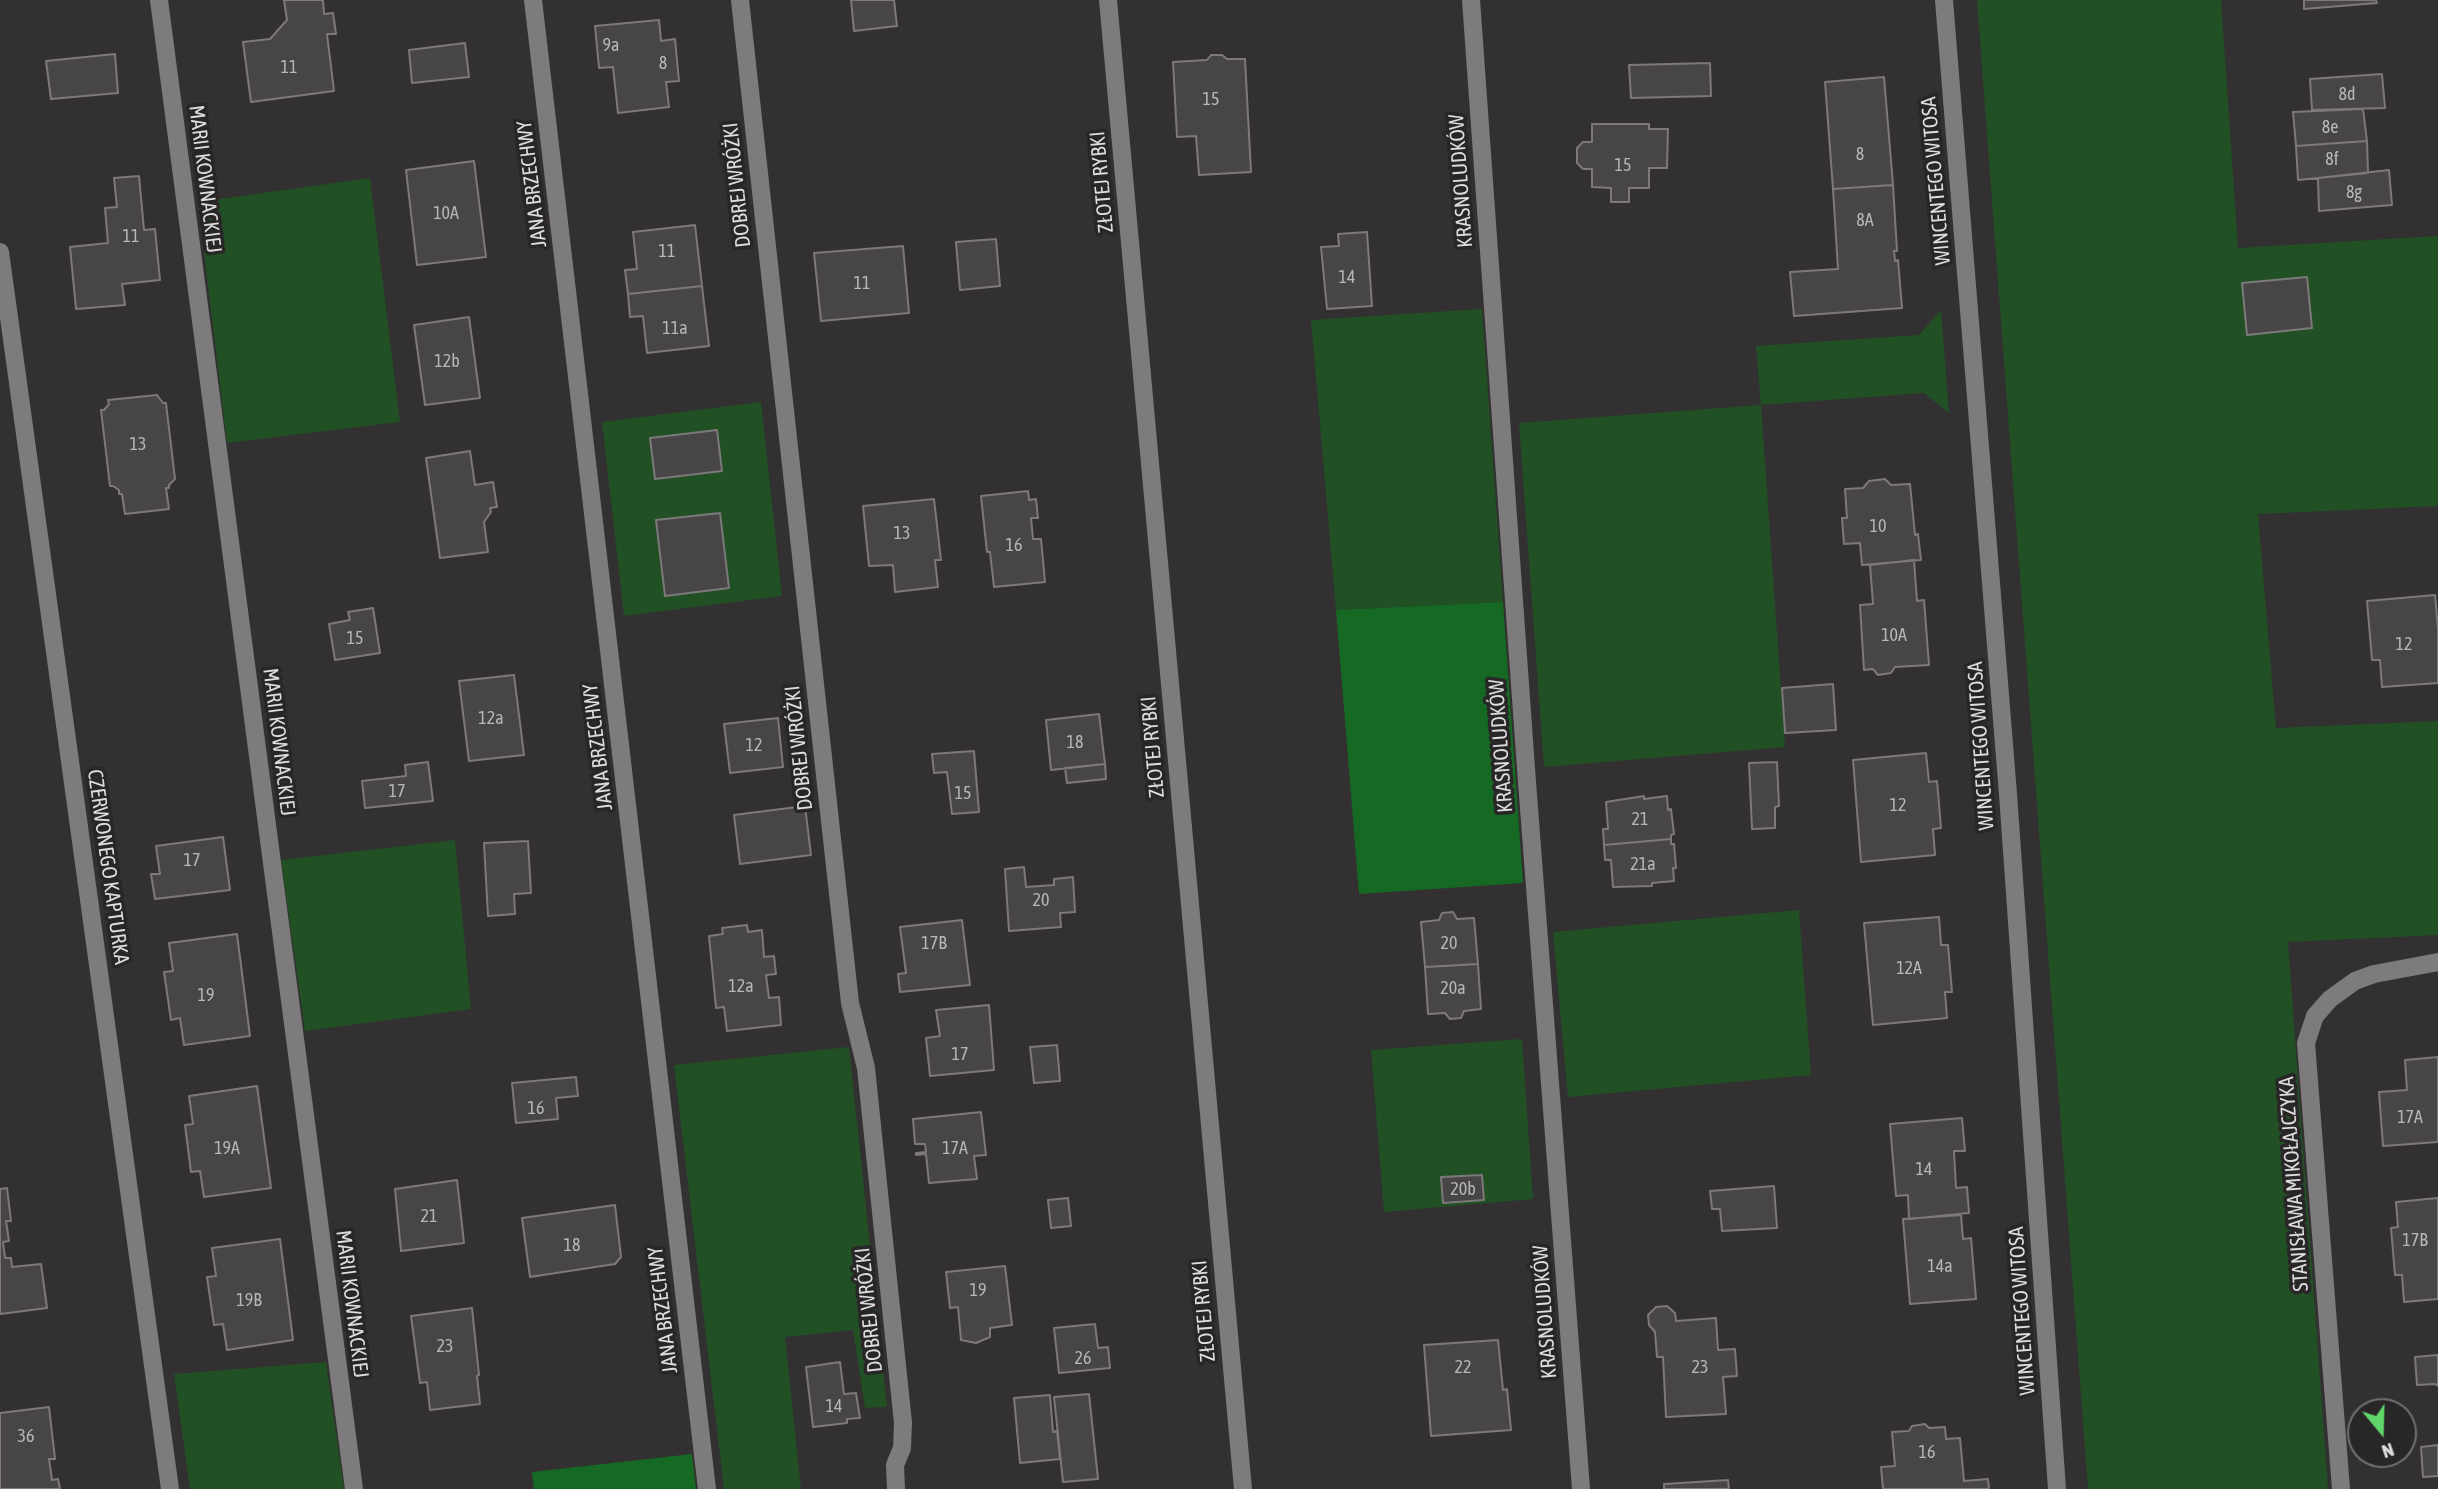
<!DOCTYPE html>
<meta charset="utf-8">
<style>
body{margin:0}
#map{position:relative;width:2438px;height:1489px;overflow:hidden;background:#333031;font-family:"Asap Condensed",sans-serif}
canvas{display:block}
.north{position:absolute;left:2347px;top:1398px;width:70px;height:70px;box-sizing:border-box;background:#292627;border:2px solid #716f70;border-radius:50%;rotate:161deg;font-size:19px;font-weight:700;line-height:28px;text-align:center;color:#dedcdd}
.north::after{content:'';display:block;margin:auto;width:24px;height:32px;background:#60d56a;clip-path:polygon(50% 0,100% 100%,50% 72%,0 100%)}
</style>
<div id="map">
<canvas width="2438" height="1489"></canvas>
<div class="north">N</div>
</div>
<script>
const ctx = document.querySelector('canvas').getContext('2d');
ctx.lineJoin = 'round';
function paint(path, color) { ctx.fillStyle = color; ctx.fill(path, 'evenodd'); }
const poly = rows => new Path2D(rows.map(r => 'M' + r).join(''));
function strokePath(path, color, width, dash) { ctx.strokeStyle = color; ctx.lineWidth = width; ctx.lineCap = dash ? 'butt' : 'round'; ctx.setLineDash(dash || []); ctx.stroke(path); }
function write(font, color, halo, rows, align = 'center') {
  ctx.font = font + ' "Asap Condensed",sans-serif'; ctx.lineWidth = 7; ctx.setLineDash([]); ctx.textBaseline = 'middle'; ctx.strokeStyle = halo; ctx.fillStyle = color; for (const [text, x, y, turn = 0] of rows) {
    ctx.save(); ctx.translate(x, y); ctx.rotate((+turn || 0) * Math.PI / 180); ctx.textAlign = isNaN(turn) ? turn : align; if (halo) ctx.strokeText(text, 0, 0); ctx.fillText(text, 0, 0); ctx.restore();
  }
}
paint(poly([
 [1977,0,2221,0,2238,248,2438,236,2438,506,2258,514,2276,728,2438,721,2438,935,2288,942,2328,1489,2088,1489],
 [370,178,400,422,227,443,198,202],
 [1482,309,1503,602,1336,610,1311,320],
 [1941,310,1949,413,1924,393,1761,405,1785,747,1544,767,1519,423,1761,405,1756,346,1919,335],
 [761,402,782,596,624,616,602,422],
 [455,840,471,1009,305,1031,281,860],
 [1799,910,1811,1075,1568,1097,1553,932],
 [1522,1039,1533,1199,1384,1212,1371,1050],
 [849,1047,887,1407,865,1408,853,1330,785,1337,801,1489,724,1489,674,1065],
 [326,1362,344,1489,190,1489,174,1374]
]), '#215025');
paint(poly([
 [1503,602,1523,883,1359,894,1336,610],
 [692,1454,696,1489,534,1489,532,1472]
]), '#166923');
const building = poly([
 [284,0,323,0,324,14,333,13,336,34,327,34,334,91,251,102,243,42,270,39,287,20,284,0],
 [851,0,894,0,897,26,854,31,851,0],
 [2304,0,2376,0,2377,3,2304,9,2304,0],
 [659,20,661,41,675,39,679,81,666,82,669,107,618,113,613,67,599,68,595,26,659,20],
 [465,43,469,77,412,83,409,50,465,43],
 [115,54,118,93,51,99,46,61,115,54],
 [1211,55,1222,55,1227,59,1245,59,1251,172,1199,175,1196,136,1177,137,1173,62,1207,60,1211,55],
 [1710,63,1711,96,1631,98,1629,65,1710,63],
 [2382,74,2385,108,2312,110,2310,79,2382,74],
 [1884,77,1893,185,1833,189,1825,82,1884,77],
 [2363,109,2367,141,2296,146,2293,112,2363,109],
 [1592,124,1649,124,1649,129,1668,129,1667,168,1649,168,1649,188,1629,188,1629,202,1611,202,1611,188,1592,187,1592,169,1583,169,1577,163,1577,148,1583,142,1592,142,1592,124],
 [2367,141,2368,173,2298,180,2296,146,2367,141],
 [474,161,486,257,417,265,406,170,474,161],
 [2389,170,2392,205,2319,211,2318,178,2389,170],
 [139,176,144,230,155,229,160,280,122,284,125,305,76,309,70,247,108,243,105,208,117,207,114,178,139,176],
 [1893,185,1897,251,1894,251,1895,261,1898,260,1902,308,1794,316,1790,272,1838,269,1833,189,1893,185],
 [695,225,702,286,628,294,625,270,637,269,633,232,695,225],
 [1367,232,1372,306,1327,309,1321,247,1339,246,1338,234,1367,232],
 [996,239,1000,286,960,290,956,242,996,239],
 [903,246,909,313,821,321,814,253,903,246],
 [2307,277,2312,328,2247,335,2242,283,2307,277],
 [702,286,709,346,647,353,643,316,630,317,628,294,702,286],
 [469,317,480,398,425,405,414,325,469,317],
 [157,395,163,403,166,403,175,479,169,485,169,488,166,488,169,509,125,514,122,494,119,494,119,490,113,486,110,486,101,410,104,410,109,404,108,400,157,395],
 [717,430,722,471,655,479,650,438,717,430],
 [470,451,475,485,493,482,497,507,490,508,491,512,484,522,488,552,440,558,426,458,470,451],
 [1885,479,1891,485,1910,484,1915,535,1918,534,1921,560,1862,565,1860,543,1844,544,1842,518,1847,518,1845,489,1863,488,1869,481,1885,479],
 [1028,491,1029,500,1036,499,1038,518,1031,518,1033,539,1041,539,1045,582,994,587,990,552,987,552,981,496,1028,491],
 [934,499,941,560,935,560,938,587,895,592,893,565,869,566,863,506,934,499],
 [720,513,729,588,665,596,656,520,720,513],
 [1914,560,1917,601,1924,600,1929,665,1895,667,1891,673,1878,675,1873,669,1864,670,1860,605,1873,604,1870,565,1914,560],
 [2435,595,2438,629,2438,683,2382,687,2380,660,2372,660,2367,601,2435,595],
 [373,608,380,653,335,660,329,624,350,620,348,612,373,608],
 [514,675,524,755,469,761,459,681,514,675],
 [1833,684,1836,730,1785,733,1782,688,1833,684],
 [1099,714,1105,764,1051,770,1046,720,1099,714],
 [778,718,783,767,730,773,724,724,778,718],
 [974,751,979,812,952,814,947,772,934,773,932,754,974,751],
 [1926,753,1929,782,1937,781,1941,828,1933,829,1935,855,1861,862,1853,760,1926,753],
 [428,762,433,801,365,808,362,781,406,776,405,765,428,762],
 [1777,762,1779,806,1775,807,1775,828,1752,829,1749,763,1777,762],
 [1105,764,1106,779,1067,783,1065,768,1105,764],
 [1644,796,1644,799,1667,796,1668,810,1671,809,1674,834,1671,835,1671,839,1604,845,1603,829,1608,829,1606,802,1644,796],
 [805,806,811,855,740,864,734,815,805,806],
 [223,837,230,890,155,899,151,874,160,874,156,846,223,837],
 [1671,839,1671,844,1674,844,1676,868,1673,868,1674,881,1652,883,1652,886,1613,887,1611,860,1605,860,1604,845,1671,839],
 [528,841,531,893,514,894,515,914,488,916,484,843,528,841],
 [1024,867,1026,887,1054,885,1054,879,1073,877,1075,912,1060,913,1061,927,1009,931,1005,869,1024,867],
 [1453,912,1457,919,1474,918,1478,964,1425,967,1421,922,1439,920,1442,913,1453,912],
 [1939,917,1941,945,1948,945,1952,992,1945,992,1947,1018,1873,1025,1864,923,1939,917],
 [962,920,970,985,900,992,898,974,906,973,900,927,962,920],
 [747,925,748,932,762,930,764,957,774,956,776,974,766,975,769,998,779,997,781,1025,727,1031,724,1007,716,1008,709,936,723,934,722,928,747,925],
 [237,934,250,1036,184,1045,180,1018,171,1020,164,972,173,971,169,943,237,934],
 [1478,964,1481,1009,1464,1011,1461,1018,1450,1019,1445,1013,1428,1014,1425,967,1478,964],
 [989,1005,994,1070,930,1076,926,1038,940,1036,936,1010,989,1005],
 [1057,1045,1060,1081,1034,1083,1030,1047,1057,1045],
 [2438,1057,2438,1142,2383,1146,2379,1092,2407,1090,2405,1060,2438,1057],
 [576,1077,578,1096,556,1098,558,1119,516,1123,512,1083,576,1077],
 [257,1086,271,1188,204,1197,200,1171,191,1172,185,1125,193,1124,189,1096,257,1086],
 [981,1112,986,1155,974,1156,977,1179,929,1183,926,1154,916,1155,916,1153,926,1152,925,1144,915,1144,913,1119,981,1112],
 [1962,1118,1965,1151,1954,1151,1956,1188,1967,1187,1969,1213,1909,1219,1908,1195,1896,1196,1890,1124,1962,1118],
 [1482,1175,1484,1200,1443,1203,1441,1177,1482,1175],
 [457,1180,464,1243,401,1251,395,1189,457,1180],
 [1774,1186,1777,1228,1722,1231,1720,1209,1712,1209,1710,1191,1774,1186],
 [7,1188,11,1221,6,1221,9,1241,3,1242,5,1258,11,1258,12,1267,41,1264,47,1308,0,1314,0,1189,7,1188],
 [1068,1198,1071,1226,1051,1228,1048,1200,1068,1198],
 [2438,1198,2438,1299,2404,1302,2402,1275,2395,1275,2391,1228,2398,1227,2396,1202,2438,1198],
 [615,1205,621,1257,615,1264,530,1277,522,1218,615,1205],
 [1961,1215,1963,1239,1971,1238,1976,1299,1910,1304,1903,1219,1961,1215],
 [280,1239,293,1340,227,1350,223,1324,214,1325,207,1277,216,1276,212,1248,280,1239],
 [1005,1266,1012,1325,990,1328,990,1337,976,1343,961,1340,958,1307,950,1308,946,1272,1005,1266],
 [1667,1306,1675,1313,1676,1321,1716,1318,1718,1350,1735,1349,1737,1376,1723,1377,1726,1414,1666,1417,1663,1357,1657,1357,1655,1332,1649,1325,1648,1315,1656,1307,1667,1306],
 [472,1308,479,1375,477,1376,480,1404,430,1410,427,1382,420,1383,411,1316,472,1308],
 [1095,1324,1098,1348,1108,1347,1110,1368,1059,1373,1054,1328,1095,1324],
 [1498,1340,1503,1390,1507,1389,1511,1430,1431,1436,1424,1345,1498,1340],
 [2438,1355,2438,1386,2435,1384,2417,1385,2415,1357,2438,1355],
 [840,1362,844,1394,856,1393,860,1418,847,1419,847,1423,813,1427,806,1367,840,1362],
 [1089,1394,1098,1479,1063,1482,1054,1397,1089,1394],
 [1050,1395,1053,1432,1057,1431,1060,1459,1020,1463,1014,1398,1050,1395],
 [49,1407,55,1459,49,1459,52,1480,58,1479,60,1489,0,1489,0,1413,49,1407],
 [1925,1424,1929,1428,1945,1427,1946,1439,1960,1438,1964,1481,1988,1479,1989,1489,1883,1489,1881,1467,1895,1466,1892,1432,1909,1431,1912,1426,1925,1424],
 [2438,1445,2438,1476,2423,1477,2421,1447,2438,1445],
 [1728,1480,1729,1489,1664,1489,1664,1484,1728,1480]
]);
paint(building, '#484546');
strokePath(building, '#7d797a', 2);
strokePath(poly([
 [159,0,354,1489],
 [533,0,707,1489],
 [740,0,850,1003,866,1068,903,1423,902,1448,895,1465,896,1489],
 [1108,0,1243,1489],
 [1471,0,1527,782,1581,1489],
 [1944,0,2008,794,2057,1489],
 [0,252,170,1489],
 [2341,1489,2306,1043,2315,1016,2330,999,2355,981,2374,974,2438,962]
]), '#7e7b7c', 18);
write('18px', '#b8b6b7', null, [
 ["9a",611,45],
 ["8",663,63],
 ["11",289,67],
 ["8d",2347,94],
 ["15",1211,99],
 ["8e",2330,127],
 ["8",1860,154],
 ["8f",2332,159],
 ["15",1623,165],
 ["8g",2354,192],
 ["10A",446,213],
 ["8A",1865,220],
 ["11",131,236],
 ["11",667,251],
 ["14",1347,277],
 ["11",862,283],
 ["11a",675,328],
 ["12b",447,361],
 ["13",138,444],
 ["10",1878,526],
 ["13",902,533],
 ["16",1014,545],
 ["10A",1894,635],
 ["15",355,638],
 ["12",2404,644],
 ["12a",491,718],
 ["18",1075,742],
 ["12",754,745],
 ["17",397,791],
 ["15",963,793],
 ["12",1898,805],
 ["21",1640,819],
 ["17",192,860],
 ["21a",1643,864],
 ["20",1041,900],
 ["17B",934,943],
 ["20",1449,943],
 ["12A",1909,968],
 ["12a",741,986],
 ["20a",1453,988],
 ["19",206,995],
 ["17",960,1054],
 ["16",536,1108],
 ["17A",2410,1117],
 ["19A",227,1148],
 ["17A",955,1148],
 ["14",1924,1169],
 ["20b",1463,1189],
 ["21",429,1216],
 ["17B",2415,1240],
 ["18",572,1245],
 ["14a",1940,1266],
 ["19",978,1290],
 ["19B",249,1300],
 ["23",445,1346],
 ["26",1083,1358],
 ["22",1463,1367],
 ["23",1700,1367],
 ["14",834,1406],
 ["36",26,1436],
 ["16",1927,1452]
]);
write('21px', '#dedcdd', '#292627', [
 ["MARII KOWNACKIEJ",205,179,83],
 ["KRASNOLUDKÓW",1461,181,-94],
 ["WINCENTEGO WITOSA",1936,181,-95],
 ["ZŁOTEJ RYBKI",1102,182,-95],
 ["JANA BRZECHWY",532,184,-97],
 ["DOBREJ WRÓŻKI",737,185,-96],
 ["MARII KOWNACKIEJ",279,742,83],
 ["KRASNOLUDKÓW",1501,746,-94],
 ["WINCENTEGO WITOSA",1981,746,-94],
 ["JANA BRZECHWY",598,747,-97],
 ["ZŁOTEJ RYBKI",1153,747,-95],
 ["DOBREJ WRÓŻKI",799,748,-96],
 ["CZERWONEGO KAPTURKA",108,867,82],
 ["STANISŁAWA MIKOŁAJCZYKA",2294,1184,-94],
 ["MARII KOWNACKIEJ",352,1304,83],
 ["JANA BRZECHWY",663,1310,-97],
 ["DOBREJ WRÓŻKI",869,1310,-96],
 ["ZŁOTEJ RYBKI",1204,1311,-95],
 ["WINCENTEGO WITOSA",2022,1311,-94],
 ["KRASNOLUDKÓW",1545,1312,-94]
]);
</script>
